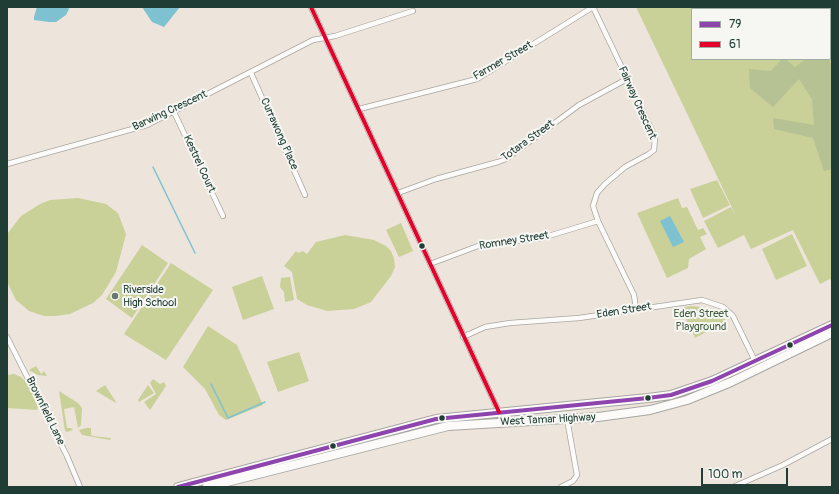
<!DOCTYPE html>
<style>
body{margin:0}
#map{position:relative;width:839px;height:494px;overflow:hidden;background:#ede5db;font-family:Pangolin,sans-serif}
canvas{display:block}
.frame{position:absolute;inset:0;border:8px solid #1f3d34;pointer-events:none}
.legend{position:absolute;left:691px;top:8px;width:140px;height:52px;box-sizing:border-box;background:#f6f6f2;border:1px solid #a0aca6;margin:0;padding:5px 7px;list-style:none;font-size:12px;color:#1f3d34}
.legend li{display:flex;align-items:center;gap:8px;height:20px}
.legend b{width:20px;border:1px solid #a0aca6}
.scale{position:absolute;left:701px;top:468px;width:87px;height:18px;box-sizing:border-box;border:2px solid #1f3d34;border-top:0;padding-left:5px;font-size:12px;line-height:14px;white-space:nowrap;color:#1f3d34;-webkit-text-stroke:3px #f6f6f2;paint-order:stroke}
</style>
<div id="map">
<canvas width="839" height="494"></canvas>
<div class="frame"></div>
<ul class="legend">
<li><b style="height:5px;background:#8e44ad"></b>79</li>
<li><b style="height:5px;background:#e4002b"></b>61</li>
</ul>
<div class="scale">100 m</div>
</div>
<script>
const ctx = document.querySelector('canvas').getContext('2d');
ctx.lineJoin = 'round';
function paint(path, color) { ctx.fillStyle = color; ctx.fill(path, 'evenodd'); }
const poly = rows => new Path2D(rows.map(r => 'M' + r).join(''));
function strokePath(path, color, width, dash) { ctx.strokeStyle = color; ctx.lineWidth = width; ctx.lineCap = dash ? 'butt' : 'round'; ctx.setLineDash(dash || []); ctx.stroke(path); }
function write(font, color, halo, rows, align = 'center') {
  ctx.font = font + ' Pangolin,sans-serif'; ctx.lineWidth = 4; ctx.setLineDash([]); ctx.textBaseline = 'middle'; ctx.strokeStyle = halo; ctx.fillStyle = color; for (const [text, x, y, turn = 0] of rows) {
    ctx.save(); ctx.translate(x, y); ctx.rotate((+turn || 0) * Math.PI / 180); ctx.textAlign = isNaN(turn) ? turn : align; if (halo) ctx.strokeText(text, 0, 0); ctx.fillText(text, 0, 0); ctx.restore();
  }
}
paint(poly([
 [636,7,832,7,832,283,830,279,820,284,793,230,751,249,744,235,718,248,704,221,731,207,736,216],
 [692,9,830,9,830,59,692,59],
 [717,180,730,205,703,218,690,189],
 [78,198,106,204,118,213,126,234,116,272,102,295,93,303,70,314,56,316,44,316,29,311,16,300,7,282,8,233,21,216,40,204,50,200],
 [678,198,682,208,687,207,698,230,703,228,707,234,700,237,706,249,689,259,688,268,667,278,637,213],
 [401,223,413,251,399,257,386,230],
 [792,234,807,266,776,280,762,249],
 [345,235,374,240,386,246,391,251,394,259,395,267,391,276,371,302,354,309,327,311,307,305,297,299,292,272,284,266,296,251,298,253,303,251,307,254,316,242],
 [142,245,168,263,132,318,106,299],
 [171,263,213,290,166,360,124,334],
 [262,276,274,309,243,320,232,287],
 [290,277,294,300,285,302,284,292,280,287,281,278],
 [690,306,701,307,713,311,727,321,695,338,681,308],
 [208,326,237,345,263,405,226,420,219,415,205,389,183,367],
 [299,352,309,381,278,392,267,362],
 [36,366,41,374,44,371,47,376,38,375,29,370],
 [14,374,21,377,28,384,38,406,37,410,7,408,7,375],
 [153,379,160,384,164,382,166,386,150,410,144,402,156,394,150,383],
 [105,385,116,402,116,403,96,391],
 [148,385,154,393,139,402,138,400],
 [59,391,78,403,82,408,81,425,78,428,74,407,64,409,67,428,71,428,73,430,67,432,65,431],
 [86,428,91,428,91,435,93,436,111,438,110,440,82,435,79,430]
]), '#c9d098');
paint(poly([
 [782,59,785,59,795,67,806,59,828,59,831,64,832,169,824,171,813,138,774,129,773,118,814,125,812,99,799,79,773,107,750,88,749,69,771,71]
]), '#b6c293');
paint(poly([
 [37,7,68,7,69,9,66,15,56,22,49,22,34,20,34,17],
 [142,7,180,7,164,27,152,22],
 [670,216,684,242,673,247,660,221]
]), '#7ec2d2');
strokePath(poly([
 [153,167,195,253],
 [211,384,228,418,265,402]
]), '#7ec2d2', 1.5);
const minor = poly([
 [311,7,499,412],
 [593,7,655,137,654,150,649,154,625,167,605,184,597,193,593,206,598,221,634,295,636,309],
 [251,73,305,195],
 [359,109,477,79,593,7],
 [174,112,223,216],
 [7,164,147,125,313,40,335,36,413,11],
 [398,193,436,179,498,162,506,159,579,105,627,79],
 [430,264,478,246,542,238,598,221],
 [7,337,67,456,80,487],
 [463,337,485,327,510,323,579,318,702,300,723,307,733,316,755,361],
 [561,487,573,481,577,475,567,419],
 [733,487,783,465,832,439]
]);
const trunk = poly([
 [178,487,436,419,648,398,671,395,712,381,832,325],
 [207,487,448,426,598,417,650,410,687,400,731,382,832,333]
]);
strokePath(minor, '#a8a6a0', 6);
strokePath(trunk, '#a8a6a0', 10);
strokePath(minor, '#fcfbfa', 4.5);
strokePath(trunk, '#fcfbfa', 8);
strokePath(poly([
 [178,487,436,419,648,398,671,395,712,381,832,325]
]), '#8e44ad', 4);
strokePath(poly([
 [311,7,499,412]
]), '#e4002b', 4);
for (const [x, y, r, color] of [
 [422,246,3.5,"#1f3d34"],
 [115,296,4,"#67786e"],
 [790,345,3.5,"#1f3d34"],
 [648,398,3.5,"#1f3d34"],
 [442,418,3.5,"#1f3d34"],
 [333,446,3.5,"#1f3d34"]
]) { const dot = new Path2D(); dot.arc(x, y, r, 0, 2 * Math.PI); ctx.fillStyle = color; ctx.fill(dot); strokePath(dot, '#f6f6f2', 1.5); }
write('11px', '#1f3d34', '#f6f6f2', [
 ["Farmer Street",503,61,-30],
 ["Fairway Crescent",637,103,66],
 ["Barwing Crescent",170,111,-25],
 ["Currawong Place",279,134,66],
 ["Totara Street",528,141,-36],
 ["Kestrel Court",199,164,65],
 ["Romney Street",514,241,-9],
 ["Eden Street",624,311,-9],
 ["Brownfield Lane",45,411,64],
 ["West Tamar Highway",548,420,-3]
]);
write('11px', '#1f3d34', '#f6f6f2', [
 ["Riverside",123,290],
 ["High School",123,303]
], 'left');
write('11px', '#425e40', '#f6f6f2', [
 ["Eden Street",701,314],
 ["Playground",701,327]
]);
</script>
